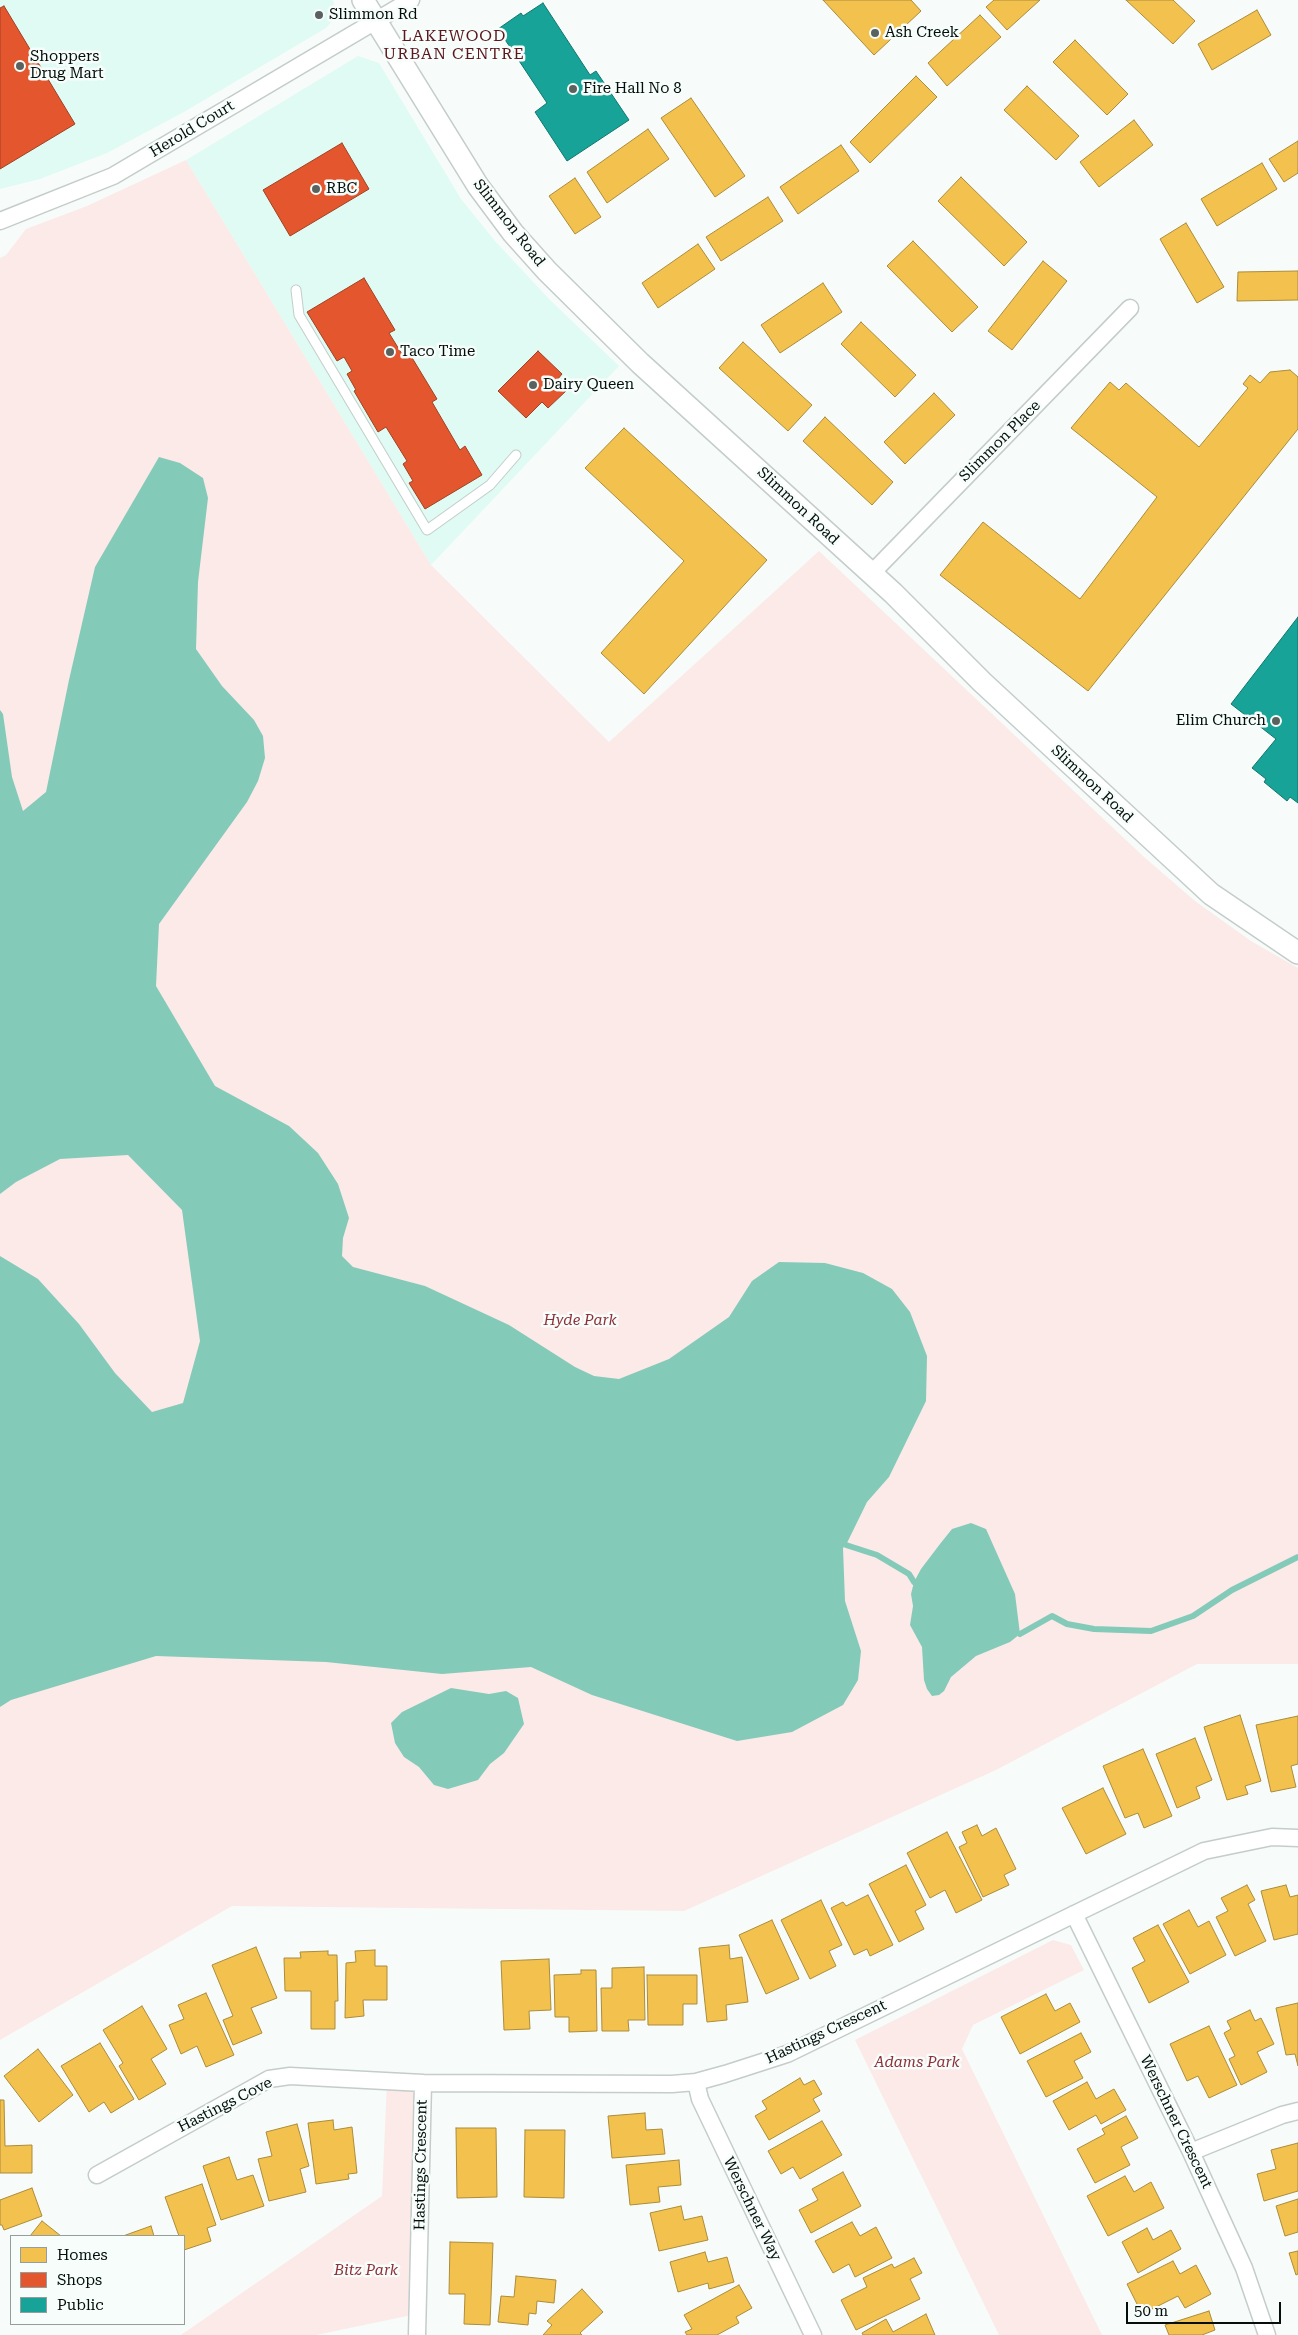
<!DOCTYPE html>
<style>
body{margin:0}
#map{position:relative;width:1298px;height:2335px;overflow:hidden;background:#f7fcfa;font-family:"Roboto Serif",serif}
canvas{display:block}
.legend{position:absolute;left:10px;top:2235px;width:175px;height:90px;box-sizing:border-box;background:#f6fdfb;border:1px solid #959e9b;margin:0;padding:6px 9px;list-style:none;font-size:15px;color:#040f0b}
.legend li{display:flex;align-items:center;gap:10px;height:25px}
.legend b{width:25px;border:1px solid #959e9b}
.scale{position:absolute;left:1126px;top:2302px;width:155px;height:22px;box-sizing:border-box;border:2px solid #040f0b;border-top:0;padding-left:6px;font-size:15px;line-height:18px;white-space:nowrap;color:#040f0b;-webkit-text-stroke:4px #f6fdfb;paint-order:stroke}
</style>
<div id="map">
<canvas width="1298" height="2335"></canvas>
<ul class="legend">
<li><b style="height:14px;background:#f2c14e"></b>Homes</li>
<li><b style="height:14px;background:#e4572e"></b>Shops</li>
<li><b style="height:14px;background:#17a398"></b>Public</li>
</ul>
<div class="scale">50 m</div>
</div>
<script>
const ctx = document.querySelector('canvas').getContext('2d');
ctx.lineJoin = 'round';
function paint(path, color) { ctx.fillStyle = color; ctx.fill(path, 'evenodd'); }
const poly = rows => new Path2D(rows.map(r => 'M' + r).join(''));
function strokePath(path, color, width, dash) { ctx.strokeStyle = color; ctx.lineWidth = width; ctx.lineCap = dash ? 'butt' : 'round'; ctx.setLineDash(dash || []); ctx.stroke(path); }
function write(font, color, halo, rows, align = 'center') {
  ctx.font = font + ' "Roboto Serif",serif'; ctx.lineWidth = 5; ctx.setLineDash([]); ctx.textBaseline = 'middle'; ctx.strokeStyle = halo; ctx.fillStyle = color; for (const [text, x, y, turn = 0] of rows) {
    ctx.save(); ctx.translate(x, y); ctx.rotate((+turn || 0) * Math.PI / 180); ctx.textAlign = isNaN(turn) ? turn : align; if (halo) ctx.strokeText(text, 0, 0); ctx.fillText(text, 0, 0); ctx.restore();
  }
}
paint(poly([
 [0,0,333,0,334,3,332,21,326,28,184,112,107,153,40,179,0,189],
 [358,56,379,63,461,199,495,241,549,299,619,366,431,565,186,160]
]), '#e0fbf3');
paint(poly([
 [186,160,431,565,609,742,819,551,1144,857,1195,901,1251,941,1298,968,1298,1664,1197,1664,996,1770,684,1911,232,1906,0,2040,0,258,6,255,26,229,87,206],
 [1053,1940,1071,1945,1084,1970,973,2025,962,2049,1102,2335,999,2335,855,2040],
 [387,2081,423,2083,417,2314,316,2335,181,2335,382,2196]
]), '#fbeae8');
paint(poly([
 [159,457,180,463,203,478,208,498,198,582,196,649,222,686,254,720,263,736,265,758,258,781,247,802,159,924,156,986,215,1086,289,1126,318,1153,338,1184,349,1218,343,1238,342,1256,353,1267,425,1286,509,1325,575,1367,594,1376,619,1379,669,1359,729,1317,752,1281,779,1262,825,1263,863,1273,892,1289,910,1312,927,1356,926,1401,889,1477,867,1502,846,1545,843,1548,845,1601,861,1651,858,1680,843,1705,792,1732,737,1741,592,1695,531,1667,442,1674,326,1662,156,1656,11,1700,0,1707,0,1256,38,1279,79,1324,115,1373,152,1412,183,1403,200,1341,182,1210,128,1155,60,1159,16,1182,0,1194,0,710,3,714,12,777,23,811,46,792,69,680,95,567],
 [971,1523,986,1529,1015,1594,1020,1634,1010,1642,976,1656,951,1677,944,1691,939,1695,932,1696,927,1689,924,1680,922,1647,910,1625,913,1606,911,1594,914,1582,921,1569,940,1544,952,1529],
 [451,1688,489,1694,506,1691,518,1698,524,1724,504,1753,490,1764,478,1780,448,1789,434,1785,419,1767,404,1757,395,1743,391,1723,402,1712]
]), '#84cab8');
const homes = poly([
 [823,0,911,0,921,11,874,55,823,0],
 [994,0,1040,0,1007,30,986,7,994,0],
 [1126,0,1173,0,1195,21,1173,44,1126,0],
 [1257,10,1271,35,1212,70,1198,44,1257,10],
 [980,15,1001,37,947,86,928,63,980,15],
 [1075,40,1128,94,1107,115,1053,62,1075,40],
 [916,76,937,97,870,163,850,142,916,76],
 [1027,86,1079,136,1056,160,1004,110,1027,86],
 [691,98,745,176,715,197,661,118,691,98],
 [1134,120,1153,145,1099,187,1080,162,1134,120],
 [648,129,669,159,607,203,587,172,648,129],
 [1298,141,1298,173,1284,182,1269,159,1298,141],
 [841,145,859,171,798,214,780,187,841,145],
 [1262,163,1277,189,1217,226,1201,199,1262,163],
 [961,177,1027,242,1004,266,938,201,961,177],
 [575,178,601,217,575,234,549,196,575,178],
 [768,197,783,221,721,261,706,237,768,197],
 [1186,223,1224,287,1197,303,1160,239,1186,223],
 [913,241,978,307,952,332,887,266,913,241],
 [698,244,715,269,658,308,642,283,698,244],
 [1043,261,1067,281,1012,350,988,331,1043,261],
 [1298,271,1298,300,1237,301,1238,272,1298,271],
 [823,283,842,312,780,353,761,325,823,283],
 [861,322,916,375,895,397,841,344,861,322],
 [743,342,812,405,788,431,719,368,743,342],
 [1290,370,1298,377,1298,429,1088,691,940,575,983,522,1080,599,1157,497,1071,428,1110,382,1119,390,1126,383,1199,447,1248,388,1243,384,1250,375,1260,383,1270,372,1290,370],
 [934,393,955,415,905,464,884,442,934,393],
 [825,417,893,482,872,505,803,441,825,417],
 [624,428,767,560,644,694,601,653,684,561,585,468,624,428],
 [1240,1715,1261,1781,1245,1786,1248,1794,1227,1800,1204,1727,1240,1715],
 [1298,1716,1298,1764,1291,1766,1296,1787,1271,1792,1256,1725,1298,1716],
 [1195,1738,1212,1780,1196,1787,1200,1798,1177,1808,1156,1754,1195,1738],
 [1143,1749,1172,1816,1144,1828,1138,1813,1125,1818,1103,1766,1143,1749],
 [1103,1788,1126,1834,1086,1854,1062,1808,1103,1788],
 [977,1825,982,1836,996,1828,1016,1869,1004,1875,1009,1885,983,1897,959,1847,967,1843,962,1832,977,1825],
 [947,1832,982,1900,956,1913,945,1890,930,1898,907,1853,947,1832],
 [906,1865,926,1905,915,1911,924,1929,899,1942,869,1884,906,1865],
 [1247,1885,1255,1900,1248,1904,1266,1941,1235,1956,1216,1917,1228,1911,1221,1898,1247,1885],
 [1286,1885,1290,1897,1298,1895,1298,1934,1274,1940,1261,1891,1286,1885],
 [868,1895,893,1945,870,1956,867,1949,854,1955,831,1908,843,1902,846,1906,868,1895],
 [821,1900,842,1945,829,1951,836,1966,810,1979,781,1920,821,1900],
 [1189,1910,1198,1927,1209,1921,1226,1955,1190,1974,1163,1924,1189,1910],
 [772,1920,799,1979,766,1994,739,1935,772,1920],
 [1158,1925,1189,1982,1149,2003,1132,1968,1145,1961,1133,1938,1158,1925],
 [729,1945,730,1959,742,1957,748,2002,726,2005,727,2020,707,2022,699,1948,729,1945],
 [256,1947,277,1998,251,2008,262,2033,233,2045,223,2020,233,2016,212,1965,256,1947],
 [375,1950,375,1966,387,1966,387,2000,363,2000,364,2016,345,2018,346,1963,356,1962,355,1951,375,1950],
 [328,1951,328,1955,337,1955,338,2001,335,2001,335,2029,311,2029,311,1991,285,1991,284,1958,301,1958,300,1952,328,1951],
 [549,1959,551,2010,529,2011,530,2029,504,2030,501,1961,549,1959],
 [644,1967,645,2020,628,2020,629,2031,602,2031,601,1988,612,1988,612,1968,644,1967],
 [581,1970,596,1970,597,2031,569,2032,569,2017,555,2017,554,1975,581,1974,581,1970],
 [647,1975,697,1975,697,2004,683,2004,683,2025,648,2025,647,1975],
 [206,1993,234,2055,206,2067,197,2046,181,2054,169,2025,184,2019,178,2005,206,1993],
 [1046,1994,1055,2011,1070,2003,1080,2022,1020,2054,1001,2017,1046,1994],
 [1298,2003,1298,2066,1295,2054,1286,2055,1276,2008,1298,2003],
 [142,2006,167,2049,151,2059,166,2084,139,2100,119,2066,123,2063,103,2030,142,2006],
 [1250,2010,1255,2021,1261,2018,1274,2044,1257,2052,1267,2072,1241,2085,1229,2059,1235,2056,1224,2033,1231,2029,1227,2021,1250,2010],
 [1209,2026,1237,2085,1209,2098,1198,2076,1187,2081,1170,2044,1209,2026],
 [1081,2033,1091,2052,1074,2061,1083,2078,1046,2097,1027,2061,1081,2033],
 [100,2043,134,2099,111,2113,104,2102,89,2112,61,2066,100,2043],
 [38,2049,73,2095,39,2122,4,2076,38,2049],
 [800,2078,804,2085,814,2080,822,2094,813,2099,820,2111,769,2140,755,2116,767,2109,762,2101,800,2078],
 [1087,2082,1096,2099,1114,2089,1126,2110,1101,2124,1096,2115,1069,2130,1053,2101,1087,2082],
 [0,2100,4,2100,5,2146,32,2145,32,2173,0,2173,0,2100],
 [645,2113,646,2130,662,2129,665,2154,612,2158,608,2116,645,2113],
 [1126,2116,1138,2138,1121,2147,1130,2165,1095,2183,1077,2149,1105,2134,1102,2129,1126,2116],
 [333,2120,334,2130,352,2127,357,2173,348,2174,349,2179,316,2184,308,2123,333,2120],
 [822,2121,842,2155,800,2179,793,2167,781,2174,768,2151,822,2121],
 [297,2124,309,2166,300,2169,306,2192,269,2201,258,2159,272,2156,266,2132,297,2124],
 [456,2128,496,2128,497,2197,457,2198,456,2128],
 [525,2130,565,2130,564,2198,524,2197,525,2130],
 [1298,2143,1298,2191,1264,2201,1257,2174,1276,2169,1271,2150,1298,2143],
 [229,2157,237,2180,253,2175,264,2206,221,2220,203,2166,229,2157],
 [679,2160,681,2185,658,2187,660,2202,630,2205,626,2165,679,2160],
 [843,2172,861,2206,811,2233,799,2210,818,2200,812,2189,843,2172],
 [1125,2176,1134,2192,1151,2182,1164,2208,1108,2236,1087,2196,1125,2176],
 [202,2184,216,2225,207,2228,211,2241,184,2250,184,2236,179,2236,165,2197,202,2184],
 [32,2188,42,2216,4,2230,2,2225,0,2225,0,2200,32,2188],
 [1298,2199,1298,2232,1285,2236,1276,2206,1298,2199],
 [681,2206,684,2220,702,2216,708,2240,659,2251,650,2213,681,2206],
 [42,2221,61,2236,30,2236,42,2221],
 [852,2222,860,2236,876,2227,892,2258,855,2277,849,2264,833,2273,815,2241,852,2222],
 [151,2226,154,2236,123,2236,151,2226],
 [1147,2228,1153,2240,1171,2230,1181,2249,1138,2273,1122,2242,1147,2228],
 [450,2242,493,2243,490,2325,464,2324,465,2294,449,2294,450,2242],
 [1298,2251,1298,2274,1296,2275,1289,2253,1298,2251],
 [705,2252,708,2262,727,2257,734,2282,709,2289,708,2283,678,2292,670,2262,705,2252],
 [914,2258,922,2273,910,2279,920,2299,856,2330,841,2300,867,2287,863,2278,892,2264,894,2268,914,2258],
 [1173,2261,1180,2274,1196,2265,1211,2294,1185,2308,1178,2296,1142,2314,1127,2284,1173,2261],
 [516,2276,556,2280,554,2303,537,2301,536,2314,529,2313,528,2325,498,2322,501,2296,514,2297,516,2276],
 [739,2285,752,2308,736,2317,739,2323,717,2335,687,2335,685,2332,692,2329,684,2315,739,2285],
 [582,2289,603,2312,580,2333,582,2335,543,2335,552,2325,547,2321,582,2289],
 [1209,2311,1215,2330,1202,2335,1169,2335,1165,2325,1209,2311],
 [926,2314,935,2335,863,2335,862,2333,886,2319,893,2332,926,2314]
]);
paint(homes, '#f2c14e');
strokePath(homes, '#ab8c3a', 1);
const shops = poly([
 [4,6,75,124,0,169,0,8,4,6],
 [342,143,369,189,290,236,263,190,342,143],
 [364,278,395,330,389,333,405,359,411,356,437,399,432,402,460,450,465,446,482,475,425,509,409,483,413,481,403,464,407,461,386,427,378,432,354,391,356,390,347,374,352,371,344,357,337,361,307,312,364,278],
 [538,351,562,374,557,380,567,390,548,408,542,402,526,418,498,391,538,351]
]);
paint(shops, '#e4572e');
strokePath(shops, '#a14124', 1);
const public = poly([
 [543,3,590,75,596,71,629,120,567,161,535,112,547,103,498,29,521,13,523,16,543,3],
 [1298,617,1298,803,1290,797,1287,801,1264,782,1266,779,1252,768,1276,739,1231,704,1298,617]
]);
paint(public, '#17a398');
strokePath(public, '#11776e', 1);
strokePath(poly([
 [846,1545,877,1555,909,1574,914,1582],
 [1020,1634,1052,1616,1067,1624,1094,1629,1151,1631,1193,1616,1232,1590,1298,1557]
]), '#84cab8', 6);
const service = poly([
 [296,290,299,315,427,530,490,485,516,455]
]);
const minor = poly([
 [0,221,113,176,411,0],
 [871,574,1130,308],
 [1074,1914,1191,2152,1244,2268,1267,2335],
 [696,2082,700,2099,813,2335],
 [1191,2152,1282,2115,1298,2111],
 [97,2175,269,2079,290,2076,423,2083],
 [417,2335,423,2083,672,2084,696,2082,725,2074,787,2054,1204,1851,1272,1837,1298,1838]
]);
const tertiary = poly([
 [363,0,478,186,513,233,547,271,640,363,893,593,982,682,1211,894,1298,953]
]);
strokePath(service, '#c4cdca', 11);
strokePath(minor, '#c4cdca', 19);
strokePath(tertiary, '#c4cdca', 24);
strokePath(service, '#fefffe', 9);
strokePath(minor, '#fefffe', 16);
strokePath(tertiary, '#fefffe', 21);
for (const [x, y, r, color] of [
 [319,15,5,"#59625f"],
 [875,33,5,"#59625f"],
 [20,66,5,"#59625f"],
 [573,89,5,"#59625f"],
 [316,189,5,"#59625f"],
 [390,352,5,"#59625f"],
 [533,385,5,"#59625f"],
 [1276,721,5,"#59625f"]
]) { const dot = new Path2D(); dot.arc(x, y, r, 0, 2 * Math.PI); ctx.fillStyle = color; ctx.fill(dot); strokePath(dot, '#f6fdfb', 2); }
write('15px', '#040f0b', '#f6fdfb', [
 ["Slimmon Rd",329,15],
 ["Ash Creek",885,33],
 ["Shoppers",30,57],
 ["Drug Mart",30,74],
 ["Fire Hall No 8",583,89],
 ["RBC",326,189],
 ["Taco Time",400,352],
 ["Dairy Queen",543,385],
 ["Elim Church",1266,721,"right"]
], 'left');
write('15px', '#040f0b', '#f6fdfb', [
 ["Herold Court",192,129,-31],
 ["Slimmon Road",509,223,52],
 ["Slimmon Place",1000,441,-45],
 ["Slimmon Road",798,506,43],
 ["Slimmon Road",1092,784,43],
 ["Hastings Crescent",826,2032,-25],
 ["Hastings Cove",225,2105,-27],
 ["Werschner Crescent",1176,2122,64],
 ["Hastings Crescent",421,2165,-89],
 ["Werschner Way",752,2209,64]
]);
write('italic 15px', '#8f2f37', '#f6fdfb', [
 ["Hyde Park",580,1321],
 ["Adams Park",917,2063],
 ["Bitz Park",366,2271]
]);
ctx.letterSpacing = '1px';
write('16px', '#5c171e', '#f6fdfb', [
 ["LAKEWOOD",454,36],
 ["URBAN CENTRE",454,54]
]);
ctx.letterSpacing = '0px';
</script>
